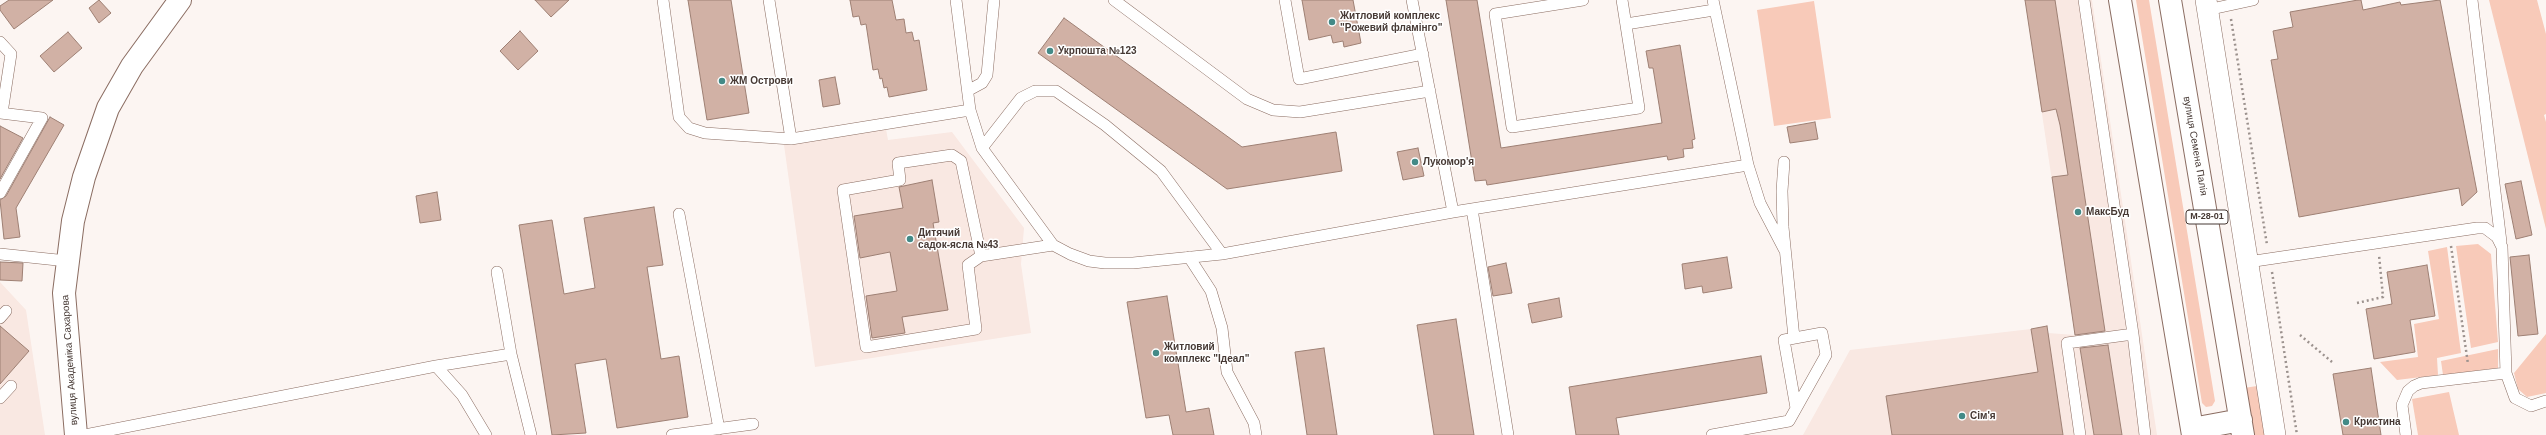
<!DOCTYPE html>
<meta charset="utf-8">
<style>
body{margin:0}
canvas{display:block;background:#fcf5f2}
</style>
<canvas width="2546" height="435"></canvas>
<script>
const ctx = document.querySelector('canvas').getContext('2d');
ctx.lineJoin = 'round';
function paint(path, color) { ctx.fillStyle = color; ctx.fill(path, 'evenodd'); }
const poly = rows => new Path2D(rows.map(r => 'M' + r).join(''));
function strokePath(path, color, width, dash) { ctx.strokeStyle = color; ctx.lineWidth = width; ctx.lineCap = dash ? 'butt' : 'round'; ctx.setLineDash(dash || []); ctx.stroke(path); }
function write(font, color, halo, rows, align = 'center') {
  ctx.font = font + ' Arial,sans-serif'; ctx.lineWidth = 3; ctx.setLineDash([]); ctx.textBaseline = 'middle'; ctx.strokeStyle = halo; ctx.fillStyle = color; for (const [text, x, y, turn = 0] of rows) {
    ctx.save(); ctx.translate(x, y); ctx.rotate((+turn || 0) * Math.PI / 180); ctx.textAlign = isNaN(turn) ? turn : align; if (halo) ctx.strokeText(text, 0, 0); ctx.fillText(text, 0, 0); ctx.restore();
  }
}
paint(poly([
 [2025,0,2092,0,2157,435,1803,435,1850,350,2031,329,2048,333,2075,335],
 [886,129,888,140,952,132,1024,228,1021,264,1031,333,815,367,784,145],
 [0,282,26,310,45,435,0,435]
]), '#f9e8e2');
paint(poly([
 [2136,0,2149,0,2215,401,2212,406,2206,407,2202,403],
 [2489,0,2537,0,2546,34,2546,114,2544,115,2546,122,2546,229],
 [1814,1,1831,118,1774,126,1757,10],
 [2478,244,2491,254,2498,342,2471,348,2456,246],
 [2447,247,2461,353,2437,358,2438,375,2397,380,2380,362,2418,357,2414,324,2439,319,2428,251],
 [2546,334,2546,393,2527,397,2518,389,2514,373],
 [2498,349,2498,368,2443,375,2441,361],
 [2257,386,2265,435,2252,435,2244,388],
 [2449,392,2459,435,2418,435,2412,399]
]), '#f8cab9');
const building = poly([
 [9,0,53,0,14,29,0,10,0,6,9,0],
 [99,0,111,13,99,23,89,8,99,0],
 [535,0,569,0,551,17,535,0],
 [688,0,731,0,749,113,707,120,688,0],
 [850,0,892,0,896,20,904,19,906,33,912,32,914,41,919,40,927,90,889,97,887,87,884,88,882,78,880,79,878,69,873,70,866,24,861,25,859,16,853,17,850,0],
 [1302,0,1353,0,1361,43,1344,47,1343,41,1333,43,1331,35,1309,40,1302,0],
 [1446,0,1477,0,1501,148,1662,123,1653,68,1649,68,1646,51,1680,45,1695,139,1692,140,1693,148,1683,149,1684,157,1668,160,1667,156,1487,185,1486,180,1475,181,1446,0],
 [2025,0,2055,0,2105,331,2075,335,2052,177,2068,175,2060,125,2056,109,2042,112,2025,0],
 [2358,0,2361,0,2363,10,2400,2,2401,5,2440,0,2477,192,2462,206,2459,188,2299,217,2271,60,2278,59,2273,31,2293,27,2290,12,2358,0],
 [1064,18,1242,147,1336,132,1342,171,1227,189,1038,53,1064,18],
 [520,31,538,51,518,70,500,51,520,31],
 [68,32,82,48,54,72,40,56,68,32],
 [835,77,840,104,823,107,819,80,835,77],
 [50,117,64,125,16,208,20,237,4,239,0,200,6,196,50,117],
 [1815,122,1818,139,1790,143,1787,127,1815,122],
 [0,126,23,138,0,179,0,126],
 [1418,148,1424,176,1403,180,1397,152,1418,148],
 [932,180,939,222,933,223,948,310,902,317,905,333,872,338,866,296,897,291,890,252,860,258,854,216,903,208,899,187,932,180],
 [2521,181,2532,235,2516,239,2505,184,2521,181],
 [437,192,441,220,420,223,416,196,437,192],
 [654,207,663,265,647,267,661,359,679,356,688,417,617,428,606,359,575,364,586,433,552,435,519,225,552,220,564,294,595,288,584,218,654,207],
 [2529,255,2538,334,2518,336,2510,257,2529,255],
 [1727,257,1732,288,1703,293,1702,286,1685,289,1682,264,1727,257],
 [0,262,23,263,22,281,0,280,0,262],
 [1506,263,1512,293,1493,296,1488,267,1506,263],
 [2427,265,2435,316,2410,320,2415,352,2374,359,2366,309,2392,304,2387,272,2427,265],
 [1167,296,1186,412,1209,408,1214,435,1173,435,1169,415,1146,418,1127,302,1167,296],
 [1559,298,1562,317,1532,323,1528,304,1559,298],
 [1456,319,1474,435,1434,435,1417,325,1456,319],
 [0,326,29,351,0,384,0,326],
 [2047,326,2063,435,1892,435,1886,396,2038,372,2031,329,2047,326],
 [2108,345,2122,435,2094,435,2080,348,2108,345],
 [1324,348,1337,435,1307,435,1295,352,1324,348],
 [1761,356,1767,393,1616,418,1619,435,1576,435,1569,387,1761,356],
 [2371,368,2381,435,2343,435,2333,374,2371,368]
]);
paint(building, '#d1b1a5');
strokePath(building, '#9e8074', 1);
const service = poly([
 [663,0,679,117,689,128,705,133,791,139,970,110],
 [769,0,791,139],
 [956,0,970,110,982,148,1053,245,1070,254,1089,261,1105,263,1133,263,1222,254,1453,212],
 [1114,0,1247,99,1273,110,1300,112,1430,91],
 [1285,0,1299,79,1423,54],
 [1412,0,1453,212,1472,209,1508,435],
 [1583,0,1495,14,1512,127,1639,108,1622,0],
 [2084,0,2133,334,2145,435],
 [2472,0,2501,242],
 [2207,10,2253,0],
 [1626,24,1714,10],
 [0,42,11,54,2,113],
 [969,90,982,83,987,75,994,0],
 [0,113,42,118,0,193],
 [982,148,1021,98,1035,91,1056,91,1105,125,1161,171,1222,254],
 [1784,162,1782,191,1783,227,1794,338],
 [1748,165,1760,203,1784,249],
 [1472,209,1748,165,1713,0],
 [679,214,719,429],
 [0,254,67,261],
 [981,256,968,265,976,329,866,347,843,190,900,180,898,163,952,155,961,161,981,256,1053,245],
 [1189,257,1211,291,1222,328,1227,372,1254,423,1256,435],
 [2248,262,2477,228,2485,228,2497,237,2502,247,2506,373,2515,398,2531,406,2546,401],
 [497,272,511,354],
 [0,318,6,311],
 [436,366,462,395,486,435],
 [0,398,11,386],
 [85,435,436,366,511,354,531,435],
 [672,435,753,424],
 [1712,435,1789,421,1826,355,1822,333,1784,340,1796,408],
 [2080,435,2067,343,2133,334],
 [2406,435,2402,405,2408,391,2414,386,2421,383,2506,373]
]);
const minor = poly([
 [2206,0,2275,435]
]);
const tertiary = poly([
 [76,435,64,293,73,221,84,177,108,108,132,66,180,0]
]);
const trunk = poly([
 [2120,0,2193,435],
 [2170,0,2243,435],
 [2192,429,2241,420]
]);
strokePath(service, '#8b6d62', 12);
strokePath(minor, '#8b6d62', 22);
strokePath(tertiary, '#8b6d62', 24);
strokePath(trunk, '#8b6d62', 24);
strokePath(poly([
 [2231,19,2267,245],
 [2451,246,2468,364],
 [2272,272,2297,435],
 [2357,303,2383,297,2379,255],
 [2300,335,2332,362]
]), '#9c928e', 2.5, [2, 3]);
strokePath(service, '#fff', 11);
strokePath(minor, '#fff', 21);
strokePath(tertiary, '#fff', 22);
strokePath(trunk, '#fff', 22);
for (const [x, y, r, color] of [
 [1332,22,4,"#438a87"],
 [1050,51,4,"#438a87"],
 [722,81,4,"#438a87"],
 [1415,162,4,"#438a87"],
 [2078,212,4,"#438a87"],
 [910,239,4,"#438a87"],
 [1156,353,4,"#438a87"],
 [1962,416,4,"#438a87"],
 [2346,422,4,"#438a87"]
]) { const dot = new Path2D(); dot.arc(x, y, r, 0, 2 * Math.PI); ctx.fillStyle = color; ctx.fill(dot); strokePath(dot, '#fff', 1.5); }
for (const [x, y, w] of [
 [2207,217,42]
]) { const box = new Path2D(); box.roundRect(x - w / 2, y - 7, w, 14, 3); ctx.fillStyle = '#fff'; ctx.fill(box); strokePath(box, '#463934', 1); }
write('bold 9px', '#463934', null, [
 ["М-28-01",2207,217]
]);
write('bold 10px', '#463934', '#fff', [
 ["Житловий комплекс",1340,16],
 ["\"Рожевий фламінго\"",1340,28],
 ["Укрпошта №123",1058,51],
 ["ЖМ Острови",730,81],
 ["Лукомор'я",1423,162],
 ["МаксБуд",2086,212],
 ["Дитячий",918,233],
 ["садок-ясла №43",918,245],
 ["Житловий",1164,347],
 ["комплекс \"Ідеал\"",1164,359],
 ["Сім'я",1970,416],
 ["Кристина",2354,422]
], 'left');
write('10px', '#463934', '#fff', [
 ["вулиця Семена Палія",2195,146,80],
 ["вулиця Академіка Сахарова",70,360,-94]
]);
</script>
